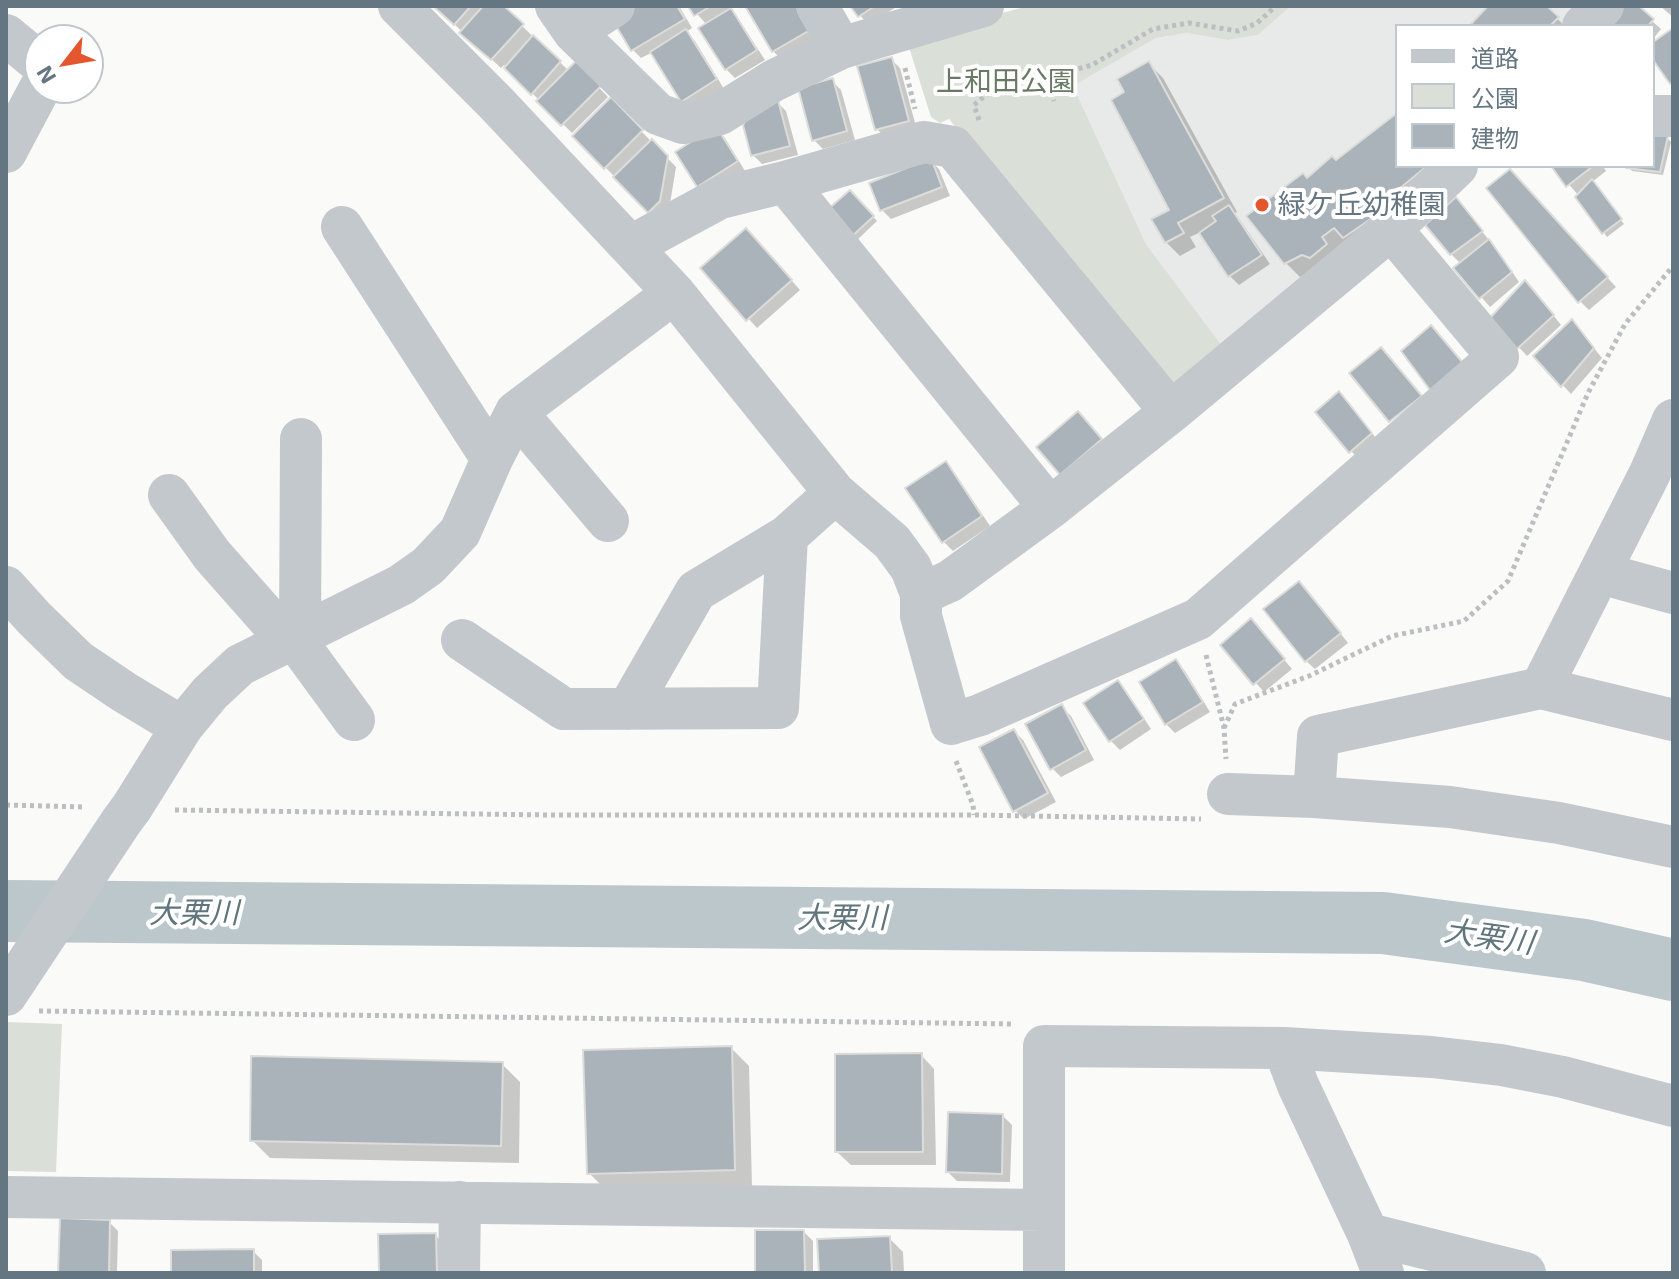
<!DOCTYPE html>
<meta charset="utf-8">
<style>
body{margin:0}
#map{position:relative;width:1679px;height:1279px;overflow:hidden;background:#fafaf8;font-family:"Exo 2","Noto Sans JP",sans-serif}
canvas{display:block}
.frame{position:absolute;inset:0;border:8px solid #657683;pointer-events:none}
.legend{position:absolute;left:1395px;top:24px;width:260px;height:144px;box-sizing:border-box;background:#fff;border:2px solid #c1c8cd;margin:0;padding:10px 14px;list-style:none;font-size:24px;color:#657683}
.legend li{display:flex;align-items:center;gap:16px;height:40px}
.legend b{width:40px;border:2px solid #c1c8cd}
.north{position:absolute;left:24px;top:24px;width:80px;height:80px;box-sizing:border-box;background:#fff;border:2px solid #c1c8cd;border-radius:50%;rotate:239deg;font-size:22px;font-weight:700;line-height:32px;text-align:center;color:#657683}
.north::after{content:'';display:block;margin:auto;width:28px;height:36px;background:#e4572e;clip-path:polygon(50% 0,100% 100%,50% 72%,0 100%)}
</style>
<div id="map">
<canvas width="1679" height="1279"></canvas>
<div class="frame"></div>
<ul class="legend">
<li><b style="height:10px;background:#c3c8cc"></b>道路</li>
<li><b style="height:22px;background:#dadfd7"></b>公園</li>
<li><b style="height:22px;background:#aab3b9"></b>建物</li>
</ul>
<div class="north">N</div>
</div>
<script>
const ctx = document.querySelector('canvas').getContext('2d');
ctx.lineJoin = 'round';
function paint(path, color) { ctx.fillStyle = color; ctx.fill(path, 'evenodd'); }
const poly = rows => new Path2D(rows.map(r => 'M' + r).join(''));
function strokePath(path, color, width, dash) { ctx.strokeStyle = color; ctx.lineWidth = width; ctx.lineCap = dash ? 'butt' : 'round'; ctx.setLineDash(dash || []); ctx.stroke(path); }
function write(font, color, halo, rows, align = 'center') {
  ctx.font = font + ' "Exo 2","Noto Sans JP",sans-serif'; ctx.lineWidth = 8; ctx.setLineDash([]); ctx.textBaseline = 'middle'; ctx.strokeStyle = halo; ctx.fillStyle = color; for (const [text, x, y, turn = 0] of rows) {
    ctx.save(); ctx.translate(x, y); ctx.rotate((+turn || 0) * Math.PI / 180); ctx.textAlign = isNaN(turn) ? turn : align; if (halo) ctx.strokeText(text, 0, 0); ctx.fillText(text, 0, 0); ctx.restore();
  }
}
paint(poly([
 [1291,6,1577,6,1559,26,1397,26,1397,166,1444,166,1223,347,1146,244,1073,86,1156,38,1186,33,1228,40,1258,35]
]), '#e8e9e9');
paint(poly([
 [1029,6,1291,6,1258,35,1228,40,1186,33,1156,38,1073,86,1146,244,1223,347,1181,384,1165,380,949,119,940,123,931,117,908,44,917,35],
 [6,1022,62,1024,56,1172,6,1171]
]), '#dadfd7');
paint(poly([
 [435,6,501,6,569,71,576,64,608,97,572,133,504,65,501,68],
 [638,6,679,6,692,28,686,32,695,41,724,89,692,109,683,100,653,52,641,58,633,50],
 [690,6,734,6,729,9,739,20,765,60,735,78,726,69,707,25],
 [747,6,798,6,818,39,782,60,773,51],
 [853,6,898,6,868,25],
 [1491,6,1544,6,1565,26,1472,26],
 [1635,6,1661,29,1653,39,1653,26,1599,26],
 [1660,6,1673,6,1673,17],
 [891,59,900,68,917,130,886,138,877,129],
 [1149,64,1163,78,1237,212,1235,213,1270,264,1239,285,1230,276,1201,232,1190,237,1196,247,1180,256,1166,242,1171,210,1127,93],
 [832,81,841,90,855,140,823,149,814,140],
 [611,100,676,167,669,210,658,220,574,136],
 [777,102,786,111,798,155,762,164,753,155],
 [1397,115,1397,166,1454,166,1316,268,1300,277,1286,263,1308,180,1336,163],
 [716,129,725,138,745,171,707,194,678,153],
 [1653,137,1667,138,1671,142,1663,175,1632,171,1628,166,1653,166],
 [930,160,939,169,950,196,891,219,882,210],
 [1553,166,1603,166,1606,171,1592,182,1624,224,1607,237,1579,196],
 [1519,180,1616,287,1589,310,1580,301],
 [850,192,877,221,856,241,829,211],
 [1456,199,1497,250,1519,282,1490,307,1456,268,1461,264,1451,254],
 [755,239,800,290,757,328,703,268],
 [1534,291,1561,325,1527,356,1492,318],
 [1580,331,1602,358,1571,394,1536,356],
 [1347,402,1379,442,1360,460,1351,451],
 [945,463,954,472,990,526,953,551,944,542,908,488],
 [1308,592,1348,643,1315,669,1306,661],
 [1259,630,1292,669,1264,692,1222,645],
 [1176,662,1185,671,1210,712,1175,733,1166,724],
 [1117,682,1126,691,1151,729,1120,750,1111,741],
 [1062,707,1071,716,1094,760,1061,777,1052,768],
 [1014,731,1023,740,1056,802,1024,819,1015,810],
 [731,1048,749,1066,752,1187,607,1191,589,1173],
 [921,1055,934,1069,936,1165,851,1165,837,1152],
 [502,1064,520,1082,519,1163,270,1158,252,1140],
 [1003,1116,1012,1125,1010,1182,957,1181,948,1172],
 [109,1222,118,1231,117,1273,60,1273],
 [804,1232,813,1241,813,1273,757,1273],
 [435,1235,444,1244,445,1273,381,1273],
 [889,1238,903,1252,904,1273,821,1273],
 [253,1251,262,1260,262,1273,173,1273]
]), '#0003');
strokePath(poly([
 [6,911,1383,923,1584,950,1673,970]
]), '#bbc7cb', 62);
const building = poly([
 [433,6,471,6,454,25,433,6],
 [483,6,504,6,524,24,491,60,459,33,483,6],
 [634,6,677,6,685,19,631,51,612,19,634,6],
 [688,6,711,6,694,16,688,6],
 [745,6,796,6,810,30,772,52,745,6],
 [850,6,875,6,858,17,850,6],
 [1488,6,1547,6,1559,17,1550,26,1469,26,1488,6],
 [1612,6,1639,6,1654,19,1648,26,1596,26,1612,6],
 [731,8,757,50,725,70,698,28,731,8],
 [1673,28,1673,82,1670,84,1653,60,1653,42,1673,28],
 [686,29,717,79,681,102,650,52,686,29],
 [533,35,561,61,531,95,504,68,533,35],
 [892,57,909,121,875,130,857,66,892,57],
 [576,61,601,86,561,126,536,101,576,61],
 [1149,61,1224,198,1178,223,1184,233,1165,243,1151,219,1169,210,1111,100,1124,92,1117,79,1149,61],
 [833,78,847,131,812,141,798,88,833,78],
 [611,97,643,130,604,169,572,136,611,97],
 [778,100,790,146,751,156,743,125,756,106,778,100],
 [1397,113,1397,166,1427,166,1376,208,1378,214,1343,238,1334,228,1322,237,1327,244,1310,258,1302,255,1284,264,1246,216,1303,173,1307,178,1332,156,1336,160,1397,113],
 [716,126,738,161,697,187,675,152,716,126],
 [1653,135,1668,136,1660,172,1626,168,1626,166,1653,166,1653,135],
 [652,139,668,156,660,201,648,213,613,177,652,139],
 [931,158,942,187,880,211,869,183,931,158],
 [1551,166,1593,166,1566,187,1551,166],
 [1510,169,1608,277,1578,303,1486,188,1510,169],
 [1592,179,1622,219,1602,234,1575,197,1592,179],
 [850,190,874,216,850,238,826,211,850,190],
 [1456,197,1483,231,1450,255,1425,225,1456,197],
 [1229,205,1262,255,1228,277,1199,233,1216,221,1212,216,1229,205],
 [746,228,792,280,746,321,700,268,746,228],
 [1489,239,1512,272,1479,299,1453,268,1489,239],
 [1525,280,1554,315,1517,349,1490,318,1525,280],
 [1572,319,1594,348,1561,387,1533,356,1572,319],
 [1431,325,1463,363,1430,390,1401,351,1431,325],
 [1381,347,1422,396,1389,422,1349,373,1381,347],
 [1339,391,1372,433,1349,453,1315,412,1339,391],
 [1078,411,1102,439,1060,475,1036,447,1078,411],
 [946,461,982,516,942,543,905,488,946,461],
 [1299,581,1341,633,1305,662,1263,609,1299,581],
 [1251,618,1285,659,1253,685,1220,645,1251,618],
 [1176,659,1203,702,1165,725,1139,682,1176,659],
 [1118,680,1144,719,1109,742,1083,703,1118,680],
 [1062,704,1086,750,1050,770,1025,724,1062,704],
 [1014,729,1048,793,1013,812,979,747,1014,729],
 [732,1046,735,1170,587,1174,583,1050,732,1046],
 [922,1053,923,1152,835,1152,835,1054,922,1053],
 [251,1056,503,1062,501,1146,250,1141,251,1056],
 [948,1112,1003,1114,1002,1174,946,1172,948,1112],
 [60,1218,110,1220,109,1273,58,1273,60,1218],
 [755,1230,804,1230,805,1273,755,1273,755,1230],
 [436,1233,437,1273,379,1273,378,1234,436,1233],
 [890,1236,892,1273,819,1273,817,1239,890,1236],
 [254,1249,254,1273,171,1273,171,1250,254,1249]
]);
paint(building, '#aab3b9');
strokePath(building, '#dcdcda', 2);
strokePath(poly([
 [905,68,915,109],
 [1046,77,1054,101],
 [979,120,974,105,987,94,1092,65,1153,29,1189,23,1238,31,1257,23,1276,6],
 [1206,655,1224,728,1226,759],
 [1224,728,1235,704,1309,676,1392,636,1464,621,1508,581,1588,393,1625,324,1673,266],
 [956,761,973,805,974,815],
 [6,805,85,807],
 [175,810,550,815,974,815,1201,819],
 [39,1011,1013,1024]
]), '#bbbfc2', 5, [4, 4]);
strokePath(poly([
 [399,6,497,104,674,293,835,493,892,542,911,568,921,594,921,616,951,724,980,715,1198,619,1498,357,1391,229],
 [556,6,574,32,658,114,683,123,720,114,773,81,841,48,983,6],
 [817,6,841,48],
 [1583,26,1603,6],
 [574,32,614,6],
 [6,35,40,63],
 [1653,116,1673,116],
 [6,152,40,88],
 [785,182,1050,508],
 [342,227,492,459],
 [631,246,720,198,785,182,924,142,953,147,1171,412],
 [516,412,608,521],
 [169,495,212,555,288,641],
 [1600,573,1673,593],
 [6,587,34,618,78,661,124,692,182,727],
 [921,594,950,581,1050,508,1171,412,1391,229,1457,166],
 [300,635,301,439],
 [294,638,354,720],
 [462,640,564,709,778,708,787,536],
 [1541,688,1650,473,1673,420],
 [628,709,696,591,787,536,835,493],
 [1228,794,1314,797,1450,807,1559,823,1673,847],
 [1314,797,1318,736,1541,688,1673,720],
 [6,995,121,822,132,807,182,727,210,693,240,665,401,585,428,566,460,532,492,459,516,412,674,293],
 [1284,1048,1298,1085,1368,1234,1383,1273],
 [6,1197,1043,1210],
 [1368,1234,1525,1273],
 [459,1273,460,1202],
 [1044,1273,1044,1046,1284,1048,1432,1057,1501,1065,1563,1077,1673,1106]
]), '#c3c8cc', 42);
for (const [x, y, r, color] of [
 [1262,205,8,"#e4572e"]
]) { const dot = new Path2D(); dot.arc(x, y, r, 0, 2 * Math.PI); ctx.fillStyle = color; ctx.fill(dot); strokePath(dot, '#fff', 3); }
write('28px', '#687a64', '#fff', [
 ["上和田公園",1006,82]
]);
write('28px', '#657683', '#fff', [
 ["緑ケ丘幼稚園",1278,205]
], 'left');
write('italic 30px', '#60757c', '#fff', [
 ["大栗川",194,913],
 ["大栗川",842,918],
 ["大栗川",1489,937,8]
]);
</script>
